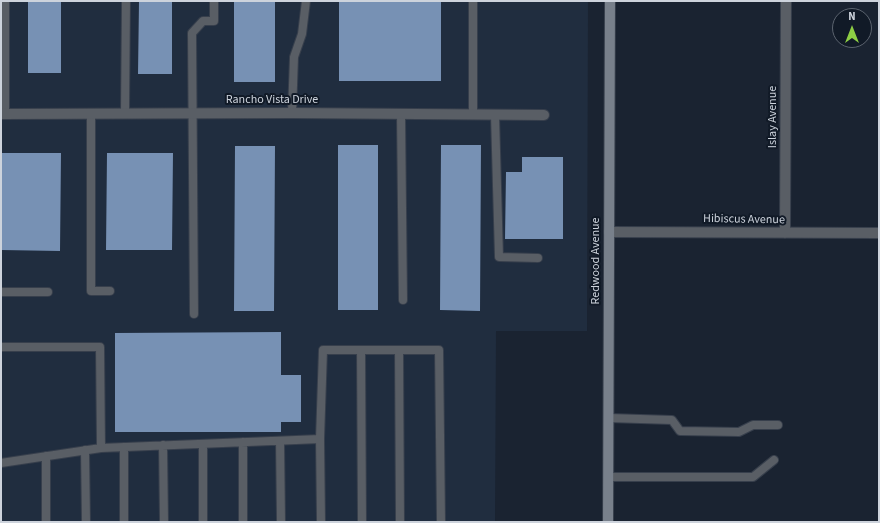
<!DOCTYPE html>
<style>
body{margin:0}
#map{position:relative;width:880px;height:523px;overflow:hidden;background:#1a2331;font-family:"Source Sans 3",sans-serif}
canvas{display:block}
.frame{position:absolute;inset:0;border:2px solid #cdd3dc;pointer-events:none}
.north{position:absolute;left:832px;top:8px;width:40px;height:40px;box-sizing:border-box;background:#111a27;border:1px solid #5c646f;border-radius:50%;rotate:0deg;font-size:11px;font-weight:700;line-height:16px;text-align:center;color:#cdd3dc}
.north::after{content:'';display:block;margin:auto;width:14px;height:18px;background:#8dce44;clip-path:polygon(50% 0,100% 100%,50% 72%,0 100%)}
</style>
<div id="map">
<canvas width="880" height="523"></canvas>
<div class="frame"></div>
<div class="north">N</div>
</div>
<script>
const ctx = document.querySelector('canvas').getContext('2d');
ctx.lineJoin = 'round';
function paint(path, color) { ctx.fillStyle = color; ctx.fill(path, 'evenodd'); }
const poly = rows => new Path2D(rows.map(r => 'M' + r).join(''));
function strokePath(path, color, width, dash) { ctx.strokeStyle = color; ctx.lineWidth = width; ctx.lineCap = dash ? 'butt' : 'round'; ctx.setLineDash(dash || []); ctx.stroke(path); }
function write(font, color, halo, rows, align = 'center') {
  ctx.font = font + ' "Source Sans 3",sans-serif'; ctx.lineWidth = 4; ctx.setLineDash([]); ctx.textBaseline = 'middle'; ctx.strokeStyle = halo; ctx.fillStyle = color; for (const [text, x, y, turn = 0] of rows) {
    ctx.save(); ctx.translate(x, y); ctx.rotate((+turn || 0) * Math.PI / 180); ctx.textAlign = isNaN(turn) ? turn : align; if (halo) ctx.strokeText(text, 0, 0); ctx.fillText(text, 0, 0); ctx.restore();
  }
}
paint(poly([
 [1,1,588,1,587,331,496,331,495,522,1,522]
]), '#202d3f');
paint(poly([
 [28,1,61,1,61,73,28,73],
 [139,1,172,1,172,74,138,74],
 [234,1,275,1,275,82,234,82],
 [339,1,441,1,441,81,339,81],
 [338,145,378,145,378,310,338,310],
 [441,145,481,145,480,311,440,310],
 [235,146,275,146,274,311,234,311],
 [1,153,61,153,60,251,1,250],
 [107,153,173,153,172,250,106,250],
 [522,157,563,157,563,239,505,239,506,172,522,172],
 [281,332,281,375,301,375,301,422,281,422,281,432,115,432,115,333]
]), '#7791b4');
const lane = poly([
 [5,1,5,114],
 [91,113,91,291,110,291],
 [125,113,126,1],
 [292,113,294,57,302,34,306,1],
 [401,115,403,300],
 [473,115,473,1],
 [495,115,499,257,538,258],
 [1,292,48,292],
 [194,314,192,33,203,21,214,21,214,1],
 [1,347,100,347,101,448],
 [361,350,362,522],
 [399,350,400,522],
 [609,418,672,420,680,431,739,432,753,425,778,425],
 [320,439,321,522],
 [280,441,281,522],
 [243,442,243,522],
 [203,444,203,522],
 [163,445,164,522],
 [124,447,124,522],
 [85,450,86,522],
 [46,456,46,522],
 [1,463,101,448,320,439,323,350,439,350,441,522],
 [608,477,753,477,774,460]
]);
const street = poly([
 [1,114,292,113,544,115],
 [609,232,879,233],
 [785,233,786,1]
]);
const secondary = poly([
 [608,522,610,1]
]);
strokePath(lane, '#373f4c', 10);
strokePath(street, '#373f4c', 12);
strokePath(secondary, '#373f4c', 12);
strokePath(lane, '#595e65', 8);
strokePath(street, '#595e65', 10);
strokePath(secondary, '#78808b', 10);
write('12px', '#cdd3dc', '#111a27', [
 ["Rancho Vista Drive",272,100],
 ["Islay Avenue",773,117,-90],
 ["Hibiscus Avenue",744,220,1],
 ["Redwood Avenue",596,261,-90]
]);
</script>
